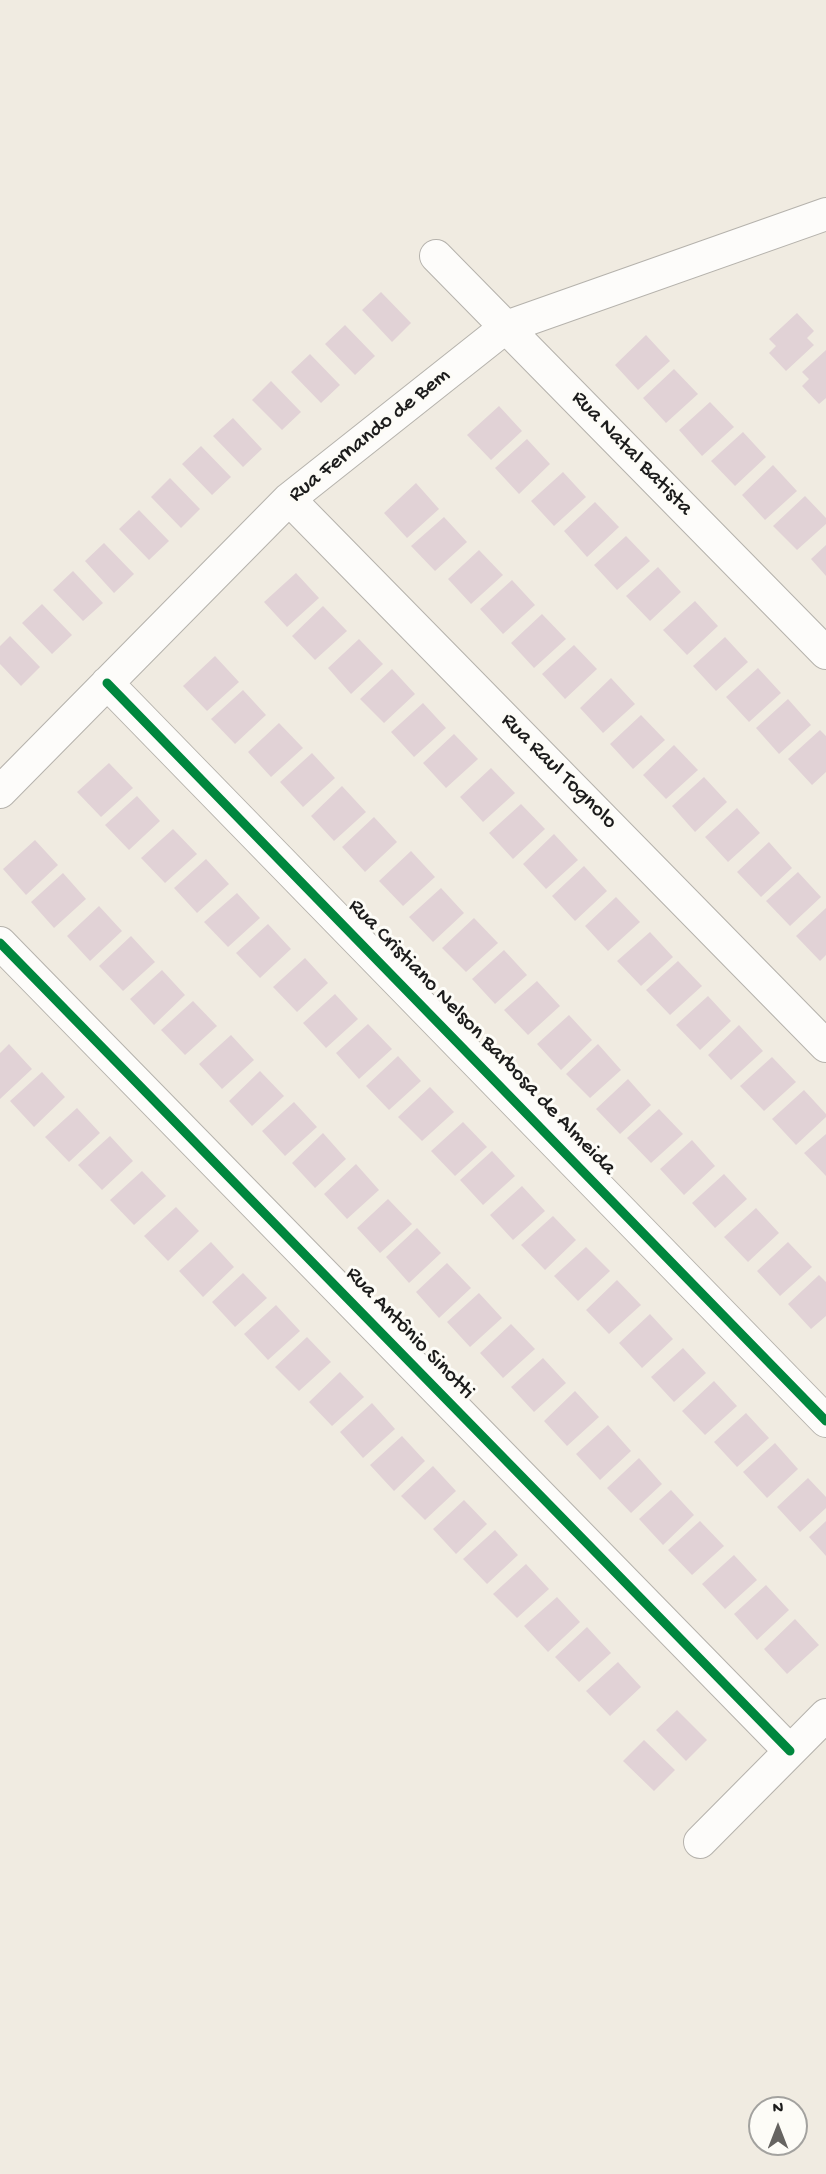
<!DOCTYPE html>
<meta charset="utf-8">
<style>
body{margin:0}
#map{position:relative;width:826px;height:2174px;overflow:hidden;background:#f0ebe1;font-family:"Gochi Hand",sans-serif}
canvas{display:block}
.north{position:absolute;left:748px;top:2096px;width:60px;height:60px;box-sizing:border-box;background:#fdfcf7;border:2px solid #a3a29f;border-radius:50%;rotate:0deg;font-size:16px;font-weight:700;line-height:24px;text-align:center;color:#1c1c1c}
.north::after{content:'';display:block;margin:auto;width:21px;height:27px;background:#666461;clip-path:polygon(50% 0,100% 100%,50% 72%,0 100%)}
</style>
<div id="map">
<canvas width="826" height="2174"></canvas>
<div class="north">N</div>
</div>
<script>
const ctx = document.querySelector('canvas').getContext('2d');
ctx.lineJoin = 'round';
function paint(path, color) { ctx.fillStyle = color; ctx.fill(path, 'evenodd'); }
const poly = rows => new Path2D(rows.map(r => 'M' + r).join(''));
function strokePath(path, color, width, dash) { ctx.strokeStyle = color; ctx.lineWidth = width; ctx.lineCap = dash ? 'butt' : 'round'; ctx.setLineDash(dash || []); ctx.stroke(path); }
function write(font, color, halo, rows, align = 'center') {
  ctx.font = font + ' "Gochi Hand",sans-serif'; ctx.lineWidth = 6; ctx.setLineDash([]); ctx.textBaseline = 'middle'; ctx.strokeStyle = halo; ctx.fillStyle = color; for (const [text, x, y, turn = 0] of rows) {
    ctx.save(); ctx.translate(x, y); ctx.rotate((+turn || 0) * Math.PI / 180); ctx.textAlign = isNaN(turn) ? turn : align; if (halo) ctx.strokeText(text, 0, 0); ctx.fillText(text, 0, 0); ctx.restore();
  }
}
paint(poly([
 [381,292,411,323,392,342,362,310],
 [797,313,814,331,807,338,814,345,786,371,769,353,776,346,769,339],
 [345,325,375,356,355,375,325,344],
 [646,335,670,361,638,390,615,365],
 [826,350,826,398,819,404,802,386,809,379,802,372],
 [310,354,340,385,321,403,291,372],
 [674,369,698,394,666,423,643,398],
 [271,381,301,412,282,430,252,400],
 [710,402,734,427,702,456,679,430],
 [499,406,522,431,491,460,467,435],
 [233,418,262,449,243,467,213,436],
 [743,432,766,457,735,486,711,461],
 [527,439,550,464,519,494,495,468],
 [201,446,231,477,212,495,182,464],
 [773,465,797,491,765,520,742,495],
 [563,472,586,497,554,526,531,501],
 [170,478,200,509,181,528,151,497],
 [416,483,439,509,407,538,384,513],
 [805,496,826,518,826,524,797,550,773,526],
 [595,502,619,527,587,557,564,531],
 [139,510,169,541,149,560,119,529],
 [444,517,467,542,435,571,411,546],
 [626,536,650,561,617,590,594,565],
 [104,543,134,574,114,593,85,561],
 [826,545,826,576,811,559],
 [479,550,503,575,471,604,448,579],
 [658,567,681,592,650,621,626,596],
 [73,571,103,603,83,621,53,590],
 [296,573,319,598,287,627,264,602],
 [512,580,535,605,503,634,480,609],
 [695,601,718,626,687,655,663,630],
 [42,604,72,635,52,654,22,623],
 [323,606,347,631,315,660,292,636],
 [542,614,566,639,534,668,511,643],
 [10,636,40,667,21,686,0,664,0,646],
 [725,637,748,662,716,691,693,666],
 [359,639,383,664,351,694,328,668],
 [574,645,597,669,565,699,542,674],
 [215,656,239,682,207,711,183,686],
 [758,668,781,693,749,722,726,697],
 [392,669,415,694,384,723,360,699],
 [611,678,635,704,603,733,580,708],
 [243,690,266,715,235,744,211,719],
 [788,699,811,725,779,754,756,728],
 [423,703,446,728,414,757,391,732],
 [641,715,665,740,633,769,610,744],
 [279,723,303,748,271,777,248,752],
 [820,730,826,736,826,772,812,785,788,759],
 [454,734,478,759,446,788,423,763],
 [674,745,698,770,666,799,643,775],
 [312,753,335,778,303,807,280,782],
 [109,763,133,788,101,817,77,792],
 [491,768,515,793,483,822,460,797],
 [704,777,727,802,695,832,672,806],
 [342,786,366,812,334,841,311,816],
 [137,796,160,821,129,850,105,825],
 [521,804,545,829,513,859,489,833],
 [737,808,760,833,728,862,705,837],
 [374,817,397,842,365,872,342,847],
 [173,829,197,854,165,883,141,858],
 [554,834,578,860,546,889,523,864],
 [35,840,58,865,26,895,3,869],
 [769,842,792,868,761,897,737,872],
 [411,851,435,877,403,906,379,881],
 [206,859,229,884,197,913,174,888],
 [584,866,607,891,575,921,552,896],
 [798,872,821,897,790,926,766,901],
 [63,873,86,899,54,928,31,902],
 [441,888,464,913,433,942,409,917],
 [237,893,260,918,228,947,204,922],
 [616,897,640,922,608,951,585,926],
 [99,906,122,931,90,961,67,936],
 [826,908,826,955,820,961,796,936],
 [474,918,498,943,466,972,442,948],
 [268,924,291,949,260,978,236,953],
 [650,932,673,957,641,986,617,961],
 [131,936,155,962,123,991,99,966],
 [504,950,527,975,495,1004,472,979],
 [305,958,328,983,297,1012,273,987],
 [678,961,702,986,670,1015,646,990],
 [162,970,185,995,154,1025,130,999],
 [537,981,560,1006,528,1035,504,1010],
 [335,994,358,1019,326,1048,303,1023],
 [708,996,731,1021,700,1050,676,1025],
 [193,1001,217,1026,185,1055,161,1030],
 [569,1015,592,1040,561,1070,537,1044],
 [368,1024,392,1049,359,1079,336,1053],
 [739,1025,763,1051,731,1080,708,1055],
 [231,1035,254,1060,222,1089,199,1064],
 [9,1044,32,1069,0,1099,0,1053],
 [598,1044,621,1070,590,1098,566,1074],
 [398,1056,421,1081,389,1110,366,1086],
 [772,1057,796,1082,764,1111,740,1086],
 [260,1071,284,1096,252,1126,229,1101],
 [42,1072,65,1097,34,1127,10,1101],
 [628,1079,651,1105,620,1134,596,1109],
 [430,1087,454,1112,422,1141,398,1117],
 [804,1090,826,1114,826,1117,796,1145,772,1119],
 [294,1102,317,1127,285,1156,262,1131],
 [77,1108,100,1133,69,1162,45,1137],
 [659,1109,683,1134,651,1163,627,1138],
 [463,1122,487,1147,455,1176,431,1151],
 [323,1133,346,1159,315,1188,292,1163],
 [826,1134,826,1176,804,1153],
 [110,1136,133,1161,102,1190,78,1165],
 [692,1140,715,1166,684,1195,660,1169],
 [492,1151,515,1176,483,1205,460,1180],
 [356,1164,379,1190,347,1219,324,1194],
 [142,1171,166,1196,134,1225,110,1200],
 [724,1174,747,1199,715,1228,692,1203],
 [522,1186,545,1211,513,1240,490,1215],
 [388,1199,412,1224,380,1253,357,1228],
 [176,1207,199,1231,168,1261,144,1236],
 [756,1208,779,1233,748,1262,724,1237],
 [553,1216,576,1240,545,1270,521,1245],
 [417,1228,441,1253,409,1283,386,1257],
 [211,1242,234,1267,203,1297,179,1271],
 [788,1242,812,1267,780,1296,757,1271],
 [586,1247,610,1271,578,1301,554,1276],
 [447,1263,471,1288,439,1318,416,1292],
 [243,1273,267,1298,235,1327,212,1302],
 [819,1275,826,1282,826,1316,811,1329,788,1304],
 [617,1280,641,1305,609,1334,586,1310],
 [479,1293,502,1318,470,1347,447,1322],
 [276,1305,300,1331,268,1360,244,1334],
 [650,1314,673,1339,642,1368,619,1343],
 [511,1324,535,1349,503,1378,480,1353],
 [307,1337,331,1362,299,1391,275,1367],
 [683,1348,706,1373,674,1402,651,1377],
 [543,1358,566,1383,534,1412,511,1387],
 [340,1372,364,1397,332,1426,309,1402],
 [714,1381,737,1406,705,1435,682,1411],
 [575,1391,599,1417,567,1446,544,1421],
 [372,1403,395,1429,363,1458,340,1432],
 [746,1413,769,1438,737,1467,714,1442],
 [608,1425,631,1451,600,1480,576,1454],
 [402,1436,425,1461,394,1491,370,1465],
 [775,1443,798,1469,767,1498,743,1472],
 [639,1458,662,1484,631,1513,607,1488],
 [433,1466,456,1491,425,1520,401,1496],
 [808,1478,826,1497,826,1508,800,1532,777,1507],
 [671,1490,694,1515,663,1545,639,1519],
 [464,1500,487,1524,456,1554,433,1529],
 [700,1521,724,1546,692,1575,668,1550],
 [826,1521,826,1556,809,1537],
 [495,1530,518,1555,487,1584,463,1559],
 [734,1555,757,1580,725,1609,702,1584],
 [526,1564,549,1589,517,1618,493,1594],
 [766,1585,789,1610,757,1640,734,1614],
 [557,1597,580,1622,548,1652,524,1626],
 [795,1619,819,1645,787,1674,764,1649],
 [587,1627,611,1653,579,1682,555,1657],
 [618,1662,641,1687,610,1716,586,1691],
 [677,1710,707,1740,686,1761,656,1730],
 [644,1740,675,1770,654,1791,623,1761]
]), '#e1d2d6');
const minor = poly([
 [436,256,826,653],
 [289,499,826,1046],
 [107,683,826,1421],
 [0,792,289,499,506,327,826,214],
 [0,943,790,1751],
 [700,1842,826,1715]
]);
strokePath(minor, '#b5b2ac', 34);
strokePath(minor, '#fdfcfa', 32);
strokePath(poly([
 [107,683,826,1421],
 [0,943,790,1751]
]), '#00873e', 9);
write('22px', '#1c1c1c', '#fdfcf7', [
 ["Rua Fernando de Bem",370,436,-39],
 ["Rua Natal Batista",631,454,46],
 ["Rua Raul Tognolo",558,772,45],
 ["Rua Cristiano Nelson Barbosa de Almeida",481,1038,46],
 ["Rua Antônio Sinotti",409,1334,46]
]);
</script>
